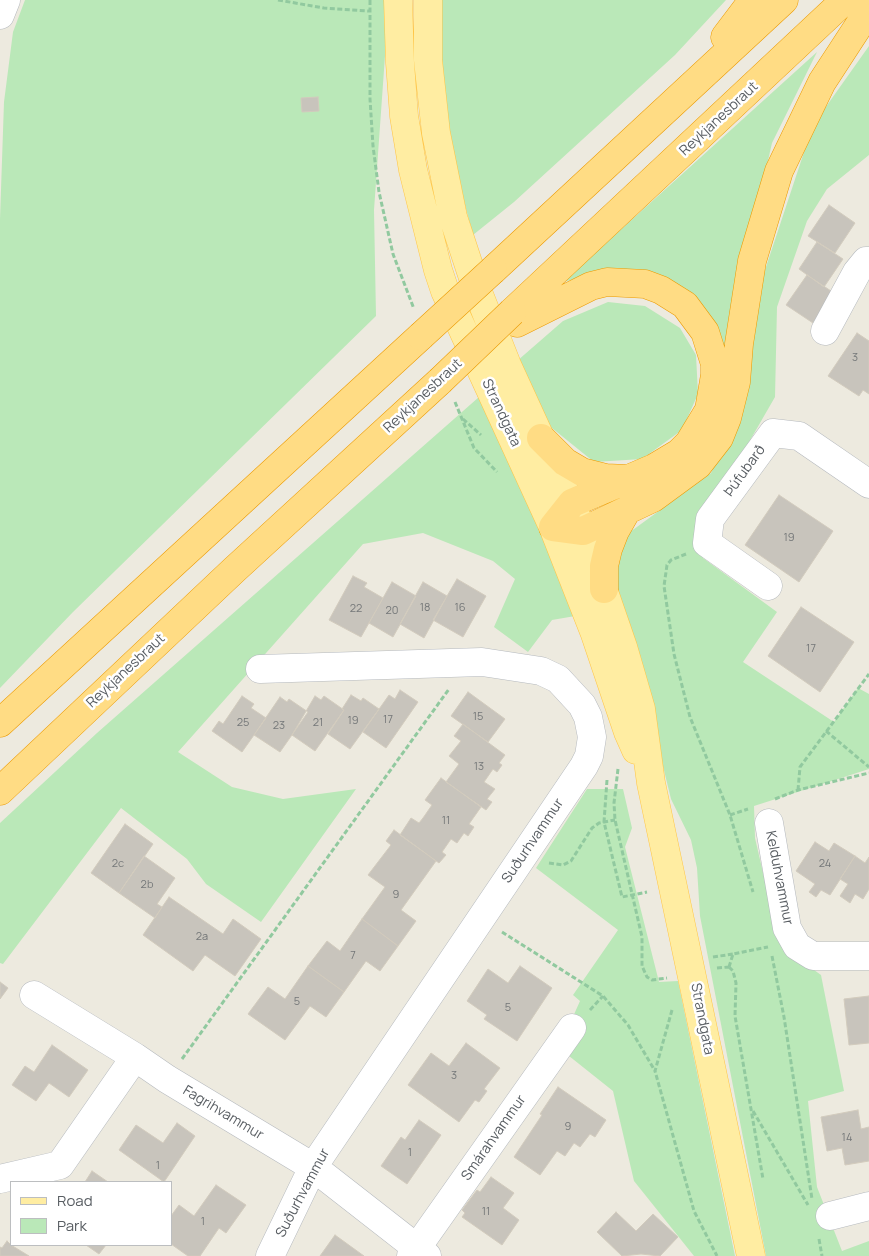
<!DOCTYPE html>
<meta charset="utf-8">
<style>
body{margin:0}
#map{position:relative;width:869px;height:1256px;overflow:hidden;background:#edeadf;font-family:Manrope,sans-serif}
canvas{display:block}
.legend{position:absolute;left:10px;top:1181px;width:162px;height:65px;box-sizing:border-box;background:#fff;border:1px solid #bcbec0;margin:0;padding:6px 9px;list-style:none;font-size:15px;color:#585d62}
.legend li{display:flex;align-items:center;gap:10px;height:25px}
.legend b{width:25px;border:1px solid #bcbec0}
</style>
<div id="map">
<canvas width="869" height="1256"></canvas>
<ul class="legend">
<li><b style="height:6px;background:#ffeda2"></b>Road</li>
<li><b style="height:14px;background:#bae8b8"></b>Park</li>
</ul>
</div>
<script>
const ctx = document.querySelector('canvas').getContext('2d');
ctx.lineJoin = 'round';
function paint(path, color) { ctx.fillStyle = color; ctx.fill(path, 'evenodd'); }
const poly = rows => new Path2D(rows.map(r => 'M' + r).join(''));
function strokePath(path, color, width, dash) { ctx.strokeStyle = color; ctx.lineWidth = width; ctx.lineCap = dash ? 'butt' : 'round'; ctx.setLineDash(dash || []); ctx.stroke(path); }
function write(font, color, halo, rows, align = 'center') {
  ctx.font = font + ' Manrope,sans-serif'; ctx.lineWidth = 5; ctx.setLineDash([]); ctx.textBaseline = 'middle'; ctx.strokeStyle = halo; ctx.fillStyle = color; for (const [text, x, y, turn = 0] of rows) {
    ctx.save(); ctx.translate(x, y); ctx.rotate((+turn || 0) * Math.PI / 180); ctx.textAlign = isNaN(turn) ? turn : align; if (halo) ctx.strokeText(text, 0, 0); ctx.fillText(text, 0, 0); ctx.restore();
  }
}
paint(poly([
 [25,0,389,0,374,210,376,316,73,612,0,688,0,219,4,102,13,32],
 [442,0,726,0,675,55,514,202,473,235,458,179,449,130,442,75],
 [869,46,869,155,827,189,807,221,777,307,775,397,700,527,703,558,777,612,743,662,834,722,858,688,869,694,869,769,754,806,755,838,774,920,803,962,821,975,844,1091,808,1101,817,1187,842,1251,869,1241,869,1256,766,1256,700,916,697,868,691,840,671,799,639,668,615,596,619,550,630,532,711,473,745,403,761,282,813,125],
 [817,52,772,143,733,313,729,358,704,312,597,273,563,282],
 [608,302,645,306,680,328,696,355,698,394,682,430,642,459,594,462,547,424,517,361,563,321],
 [479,397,581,615,552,620,528,652,494,627,515,579,493,561,423,533,363,544,178,752,232,787,283,799,356,789,261,922,206,884,187,859,121,808,3,964,0,963,0,823,97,733],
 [587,789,623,789,632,828,625,847,659,982,678,981,735,1256,694,1256,634,1181,613,1091,559,1048,580,1001,573,995,618,930,536,868]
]), '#bae8b8');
const building = poly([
 [318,97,319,111,302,112,301,98,318,97],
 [829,205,855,223,835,253,808,236,829,205],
 [817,242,843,259,824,287,799,269,817,242],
 [807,275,834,293,813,323,786,305,807,275],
 [857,333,869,341,869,394,863,390,859,396,828,376,857,333],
 [779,495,833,531,799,582,745,545,779,495],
 [353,576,367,583,364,587,383,598,361,637,329,620,353,576],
 [457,579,486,596,463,637,433,620,457,579],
 [392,582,416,596,393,637,369,623,392,582],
 [423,582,447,596,424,638,400,624,423,582],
 [801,607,854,642,820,692,768,656,801,607],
 [400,690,418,702,386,748,363,732,389,695,395,699,400,690],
 [468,692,505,719,488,742,451,716,468,692],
 [351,695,361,701,363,698,379,709,350,749,328,734,344,710,342,709,351,695],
 [242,696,254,704,251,708,266,718,242,752,212,731,219,721,223,724,242,696],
 [315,696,321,700,324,696,344,710,315,751,292,735,315,696],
 [280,697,287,702,289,699,308,712,280,752,254,735,280,697],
 [463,724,505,755,499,763,502,765,497,772,493,769,484,782,495,789,487,799,492,802,486,810,446,782,459,764,449,756,461,741,454,736,463,724],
 [441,778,481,807,469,824,474,827,468,836,464,833,457,843,451,839,442,852,446,855,439,863,400,835,411,818,419,823,423,818,432,805,425,800,441,778],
 [125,824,153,844,119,893,91,873,125,824],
 [394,830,436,861,401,910,416,921,398,946,362,919,385,887,368,875,391,845,386,841,394,830],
 [815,842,829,851,834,843,855,856,830,895,821,890,816,897,809,892,815,884,796,871,815,842],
 [144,856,175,878,157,904,162,907,155,918,119,893,144,856],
 [855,856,865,863,869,857,869,889,863,899,855,894,850,903,840,896,848,884,840,879,855,856],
 [169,897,223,934,233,919,261,939,235,976,205,955,193,971,143,935,169,897],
 [362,919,398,946,380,971,366,961,344,992,308,966,327,941,340,951,362,919],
 [308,966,344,992,326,1017,310,1006,285,1040,248,1014,268,987,285,999,308,966],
 [520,966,552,988,517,1041,484,1019,487,1015,467,1001,488,969,508,983,520,966],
 [0,982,8,988,0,999,0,982],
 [869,996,869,1043,849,1045,844,999,869,996],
 [466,1043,500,1068,484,1089,487,1091,479,1102,475,1100,459,1122,408,1085,431,1053,449,1066,466,1043],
 [52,1045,88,1070,69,1097,49,1083,36,1101,12,1085,25,1066,34,1072,52,1045],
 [558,1087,606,1120,595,1137,590,1134,580,1147,574,1143,565,1156,557,1151,540,1175,514,1157,542,1115,540,1114,558,1087],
 [858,1110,861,1129,869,1127,869,1161,845,1165,842,1148,827,1151,821,1117,858,1110],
 [419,1120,441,1135,407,1184,381,1166,401,1137,405,1140,419,1120],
 [177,1123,195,1136,164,1182,119,1150,136,1125,163,1143,177,1123],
 [92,1171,108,1182,85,1182,92,1171],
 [491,1177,514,1193,503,1208,519,1220,502,1245,462,1217,465,1213,462,1210,477,1190,480,1192,491,1177],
 [216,1185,246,1205,226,1233,219,1228,200,1256,188,1256,171,1244,171,1216,179,1205,194,1216,216,1185],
 [616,1212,636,1231,653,1214,678,1237,660,1256,641,1254,622,1256,597,1232,616,1212],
 [335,1235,364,1256,320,1256,335,1235],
 [7,1241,11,1245,29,1256,0,1256,0,1247,2,1248,7,1241],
 [86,1245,106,1245,99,1254,86,1245]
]);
paint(building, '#c8c4bc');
strokePath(building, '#d2cbbd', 1);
const minor = poly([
 [0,15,6,0],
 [825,331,857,272,866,261,869,261],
 [768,586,707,543,710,519,773,433,799,436,869,484],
 [260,669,482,662,541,671,558,679,582,705,588,717,592,737,589,756,584,766,313,1167,270,1256],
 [769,823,787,928,797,946,813,956,869,956],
 [34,995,135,1057],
 [0,1179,60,1165,135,1057,167,1079,313,1167,427,1256],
 [830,1216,869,1206],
 [411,1256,572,1028]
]);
const major = poly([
 [398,0,400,63,404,116,413,170,438,270,445,291,553,527,595,634,628,732,636,750],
 [428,0,428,60,436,133,453,217,476,287,507,365,583,531,623,647,641,709,651,783,751,1256]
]);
const highway = poly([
 [725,37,753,0],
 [493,270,784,0],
 [512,312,845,0],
 [517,323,591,286,607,282,645,284,661,290,685,305,705,332,715,364,715,375,709,410,689,443,679,453,654,468,572,503,553,527],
 [541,438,565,462,582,472,606,478,628,479],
 [553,527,583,531,653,498,698,465,719,438,727,418,736,382,739,344,752,261,779,171,822,82,869,10],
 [604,589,604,566,608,549,615,531,627,510],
 [0,723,421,336],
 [0,791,234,570,440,381]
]);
strokePath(minor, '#b5b9be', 29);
strokePath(major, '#ffc546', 29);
strokePath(highway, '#ec9a00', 29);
strokePath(poly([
 [278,0,324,8,369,11],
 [370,0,370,99,373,146,379,192,393,254,414,309],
 [455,402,474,448,497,472],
 [463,419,481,435],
 [686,554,671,560,667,565,664,586,674,654,690,717,730,815,753,892],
 [826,731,869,767],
 [618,769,614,803,615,820,642,937,642,966,647,977,652,980,667,978],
 [607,780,604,822,622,897,647,892],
 [798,790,800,767,869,674],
 [775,799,798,790,869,773],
 [730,815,748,809],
 [549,863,563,865,571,861,592,828,599,823,615,820],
 [502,932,603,996,628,1025,655,1071],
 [772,956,784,1017,812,1199],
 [713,957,733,954],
 [729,967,733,954,768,947],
 [729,967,733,971,736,983,735,1016,763,1179],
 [717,968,729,967],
 [590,1010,603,996],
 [672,1010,655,1071,694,1211,717,1256],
 [182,1059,449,689],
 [753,1111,808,1205],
 [819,1239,822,1256]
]), '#91c99f', 3, [5, 2.5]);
strokePath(minor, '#fff', 28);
strokePath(major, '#ffeda2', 28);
strokePath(highway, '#ffdc84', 28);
const highwayBridge = poly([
 [421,336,493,270],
 [440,381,512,312]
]);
strokePath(highwayBridge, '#ec9a00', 29, []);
strokePath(highwayBridge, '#ffdc84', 28);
write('11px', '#747778', null, [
 ["3",855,358],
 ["19",789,538],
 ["18",425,608],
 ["16",460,608],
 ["22",356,609],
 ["20",392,611],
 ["17",811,649],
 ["15",478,717],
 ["17",388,720],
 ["19",353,721],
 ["25",243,723],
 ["21",318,723],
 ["23",279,726],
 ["13",479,767],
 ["11",446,821],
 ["2c",118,864],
 ["24",825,864],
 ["2b",147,885],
 ["9",396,895],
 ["2a",202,937],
 ["7",353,956],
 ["5",297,1002],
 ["5",508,1008],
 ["3",454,1076],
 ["9",568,1127],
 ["14",847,1138],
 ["1",410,1153],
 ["1",158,1166],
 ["11",486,1212],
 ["1",203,1222]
]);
write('14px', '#585d62', '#fff', [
 ["Reykjanesbraut",719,119,-43],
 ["Reykjanesbraut",423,396,-43],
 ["Strandgata",501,413,65],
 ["Þúfubarð",745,471,-54],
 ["Reykjanesbraut",126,671,-43],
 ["Suðurhvammur",533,841,-56],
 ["Kelduhvammur",779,878,79],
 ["Strandgata",702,1019,79],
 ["Fagrihvammur",223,1113,31],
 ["Smárahvammur",494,1138,-55],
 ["Suðurhvammur",303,1193,-62]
]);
</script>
